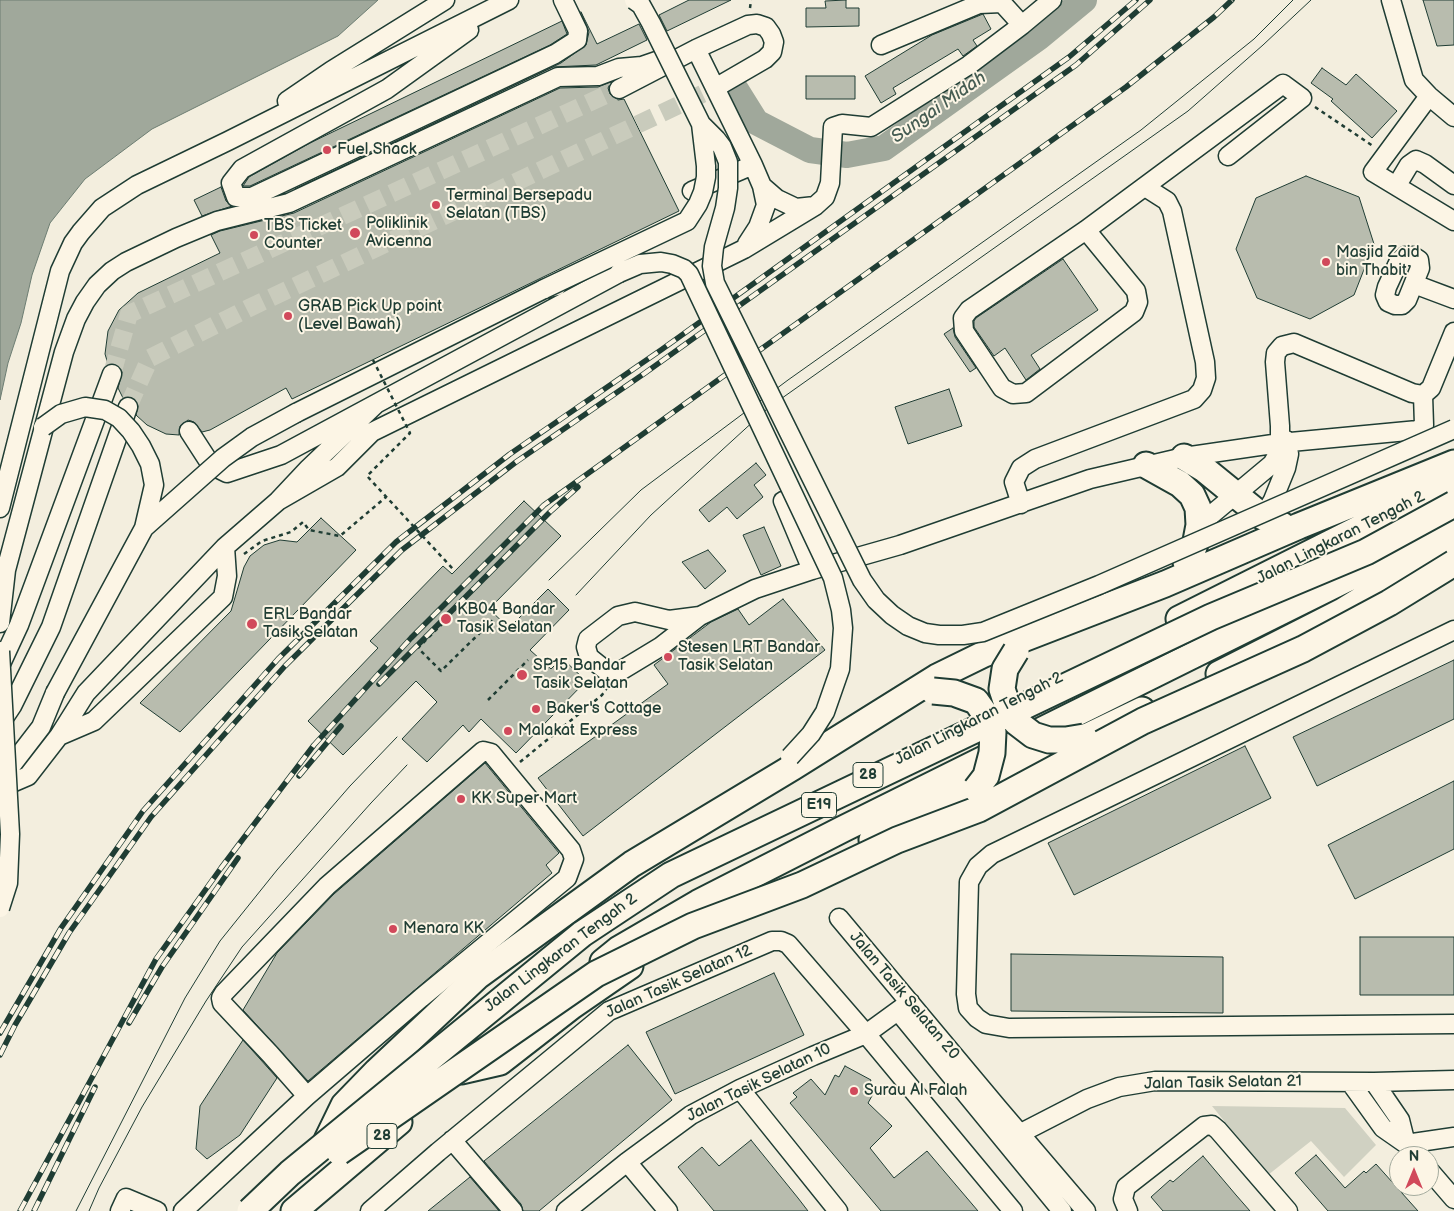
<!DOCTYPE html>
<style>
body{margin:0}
#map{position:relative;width:1454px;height:1211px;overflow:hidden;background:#f3eede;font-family:"Balsamiq Sans",sans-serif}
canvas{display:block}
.north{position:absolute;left:1389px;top:1146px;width:50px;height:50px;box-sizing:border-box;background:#fcf5e5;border:1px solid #a4ab9e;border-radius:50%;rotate:0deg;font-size:14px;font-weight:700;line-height:20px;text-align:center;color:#1f3d34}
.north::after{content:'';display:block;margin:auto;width:18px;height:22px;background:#d1495b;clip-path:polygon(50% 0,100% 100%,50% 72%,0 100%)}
</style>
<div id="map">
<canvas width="1454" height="1211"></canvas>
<div class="north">N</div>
</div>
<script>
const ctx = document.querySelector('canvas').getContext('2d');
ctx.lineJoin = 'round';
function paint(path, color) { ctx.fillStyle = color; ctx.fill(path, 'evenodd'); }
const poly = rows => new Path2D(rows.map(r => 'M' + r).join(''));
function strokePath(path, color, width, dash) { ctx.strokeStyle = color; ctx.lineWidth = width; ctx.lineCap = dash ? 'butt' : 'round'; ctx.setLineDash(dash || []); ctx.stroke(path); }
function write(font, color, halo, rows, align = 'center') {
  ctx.font = font + ' "Balsamiq Sans",sans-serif'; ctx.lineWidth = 4; ctx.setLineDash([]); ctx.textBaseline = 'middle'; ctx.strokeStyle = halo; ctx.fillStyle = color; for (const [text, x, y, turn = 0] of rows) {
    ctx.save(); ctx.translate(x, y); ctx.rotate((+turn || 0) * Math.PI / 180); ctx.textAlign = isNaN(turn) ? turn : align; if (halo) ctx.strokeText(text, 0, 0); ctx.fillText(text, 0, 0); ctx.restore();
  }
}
paint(poly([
 [1212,1106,1345,1108,1376,1145,1344,1177,1311,1141,1268,1175]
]), '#d0d1c2');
const water = poly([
 [0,0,378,0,338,36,152,129,85,179,50,223,32,275,21,323,8,363,0,400,0,0]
]);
paint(water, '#a0a89b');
strokePath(water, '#6c7d72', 1);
strokePath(poly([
 [736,90,756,122,810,150,847,155,884,148,1038,38,1084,0]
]), '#a0a89b', 26);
const building = poly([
 [689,0,731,0,667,31,659,15,689,0],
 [846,0,846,8,859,8,859,26,806,27,806,8,826,8,825,1,846,0],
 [1423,0,1454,0,1454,45,1437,46,1423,0],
 [581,12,597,44,639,24,647,40,596,65,553,67,295,189,561,63,586,45,589,32,581,12],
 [983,14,991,29,973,40,977,46,963,56,958,49,893,88,896,94,881,103,865,76,932,35,983,14],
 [562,21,567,34,550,45,250,186,243,186,249,177,310,143,562,21],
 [1322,68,1346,85,1356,74,1397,111,1372,138,1331,101,1333,99,1311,83,1322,68],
 [806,76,855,76,855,99,806,99,806,76],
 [611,82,608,88,610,94,618,100,624,99,679,211,292,399,286,388,210,430,202,432,194,422,188,420,180,426,179,435,166,434,147,425,136,415,138,406,136,400,131,397,123,398,118,388,122,372,116,364,108,364,105,354,108,331,119,310,138,293,220,253,211,235,220,231,294,213,560,88,598,87,611,82],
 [1306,176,1359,197,1374,244,1354,295,1310,319,1257,298,1236,249,1256,198,1306,176],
 [221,187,226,201,232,206,202,216,194,200,221,187],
 [1063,259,1098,310,1031,355,1040,369,1026,380,1005,348,994,356,974,327,974,321,976,318,1063,259],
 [953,328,955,337,976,368,970,372,944,334,953,328],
 [949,389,962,426,908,444,895,407,949,389],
 [756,463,766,475,754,485,763,497,737,519,727,507,709,522,699,510,756,463],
 [524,501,561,536,489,609,509,628,548,589,569,610,530,650,551,669,562,658,586,681,516,753,481,719,469,732,463,725,427,762,402,739,437,702,416,681,343,755,308,721,378,648,370,641,443,566,452,574,524,501],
 [321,518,356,550,180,732,140,703,231,611,244,567,250,556,264,545,280,540,297,542,321,518],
 [764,527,781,566,761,575,743,535,764,527],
 [708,550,726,571,705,589,682,562,708,550],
 [783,599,825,650,583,836,538,778,668,684,654,665,711,622,738,609,749,625,783,599],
 [1454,660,1454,719,1317,786,1293,737,1454,660],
 [1245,746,1271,798,1074,895,1048,843,1245,746],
 [485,763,559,853,546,865,552,873,308,1081,243,1010,277,953,334,894,485,763],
 [1454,781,1454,849,1355,899,1328,845,1454,781],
 [1360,937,1454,937,1454,995,1360,995,1360,937],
 [1011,954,1223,957,1223,1013,1011,1011,1011,954],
 [774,973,804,1035,675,1094,646,1032,774,973],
 [243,1040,277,1078,240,1135,207,1159,196,1149,200,1106,243,1040],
 [628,1045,672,1100,539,1211,523,1211,521,1204,484,1161,628,1045],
 [845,1066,871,1080,870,1083,877,1087,868,1103,892,1126,870,1148,894,1178,927,1151,978,1211,881,1211,790,1103,797,1097,793,1093,811,1079,825,1095,835,1075,839,1077,845,1066],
 [751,1140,798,1198,808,1211,714,1211,678,1167,702,1147,719,1166,751,1140],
 [1316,1155,1345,1188,1364,1171,1366,1173,1376,1164,1418,1211,1328,1211,1295,1173,1316,1155],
 [1203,1156,1236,1195,1250,1211,1163,1211,1151,1197,1170,1180,1173,1182,1203,1156],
 [470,1177,499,1211,428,1211,454,1190,470,1177]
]);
paint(building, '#b8bcae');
strokePath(building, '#1f3d34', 1);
strokePath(poly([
 [112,374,129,314,619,89],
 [128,407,150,358,247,309,715,88]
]), '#c9cbbc', 18, [18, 9]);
const minor = poly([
 [1391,0,1414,80,1429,96,1454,117],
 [469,30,387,89,242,169,231,183,236,197,252,197,555,54,577,40,578,31,563,0],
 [881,45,979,4,1002,3,1022,25],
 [696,49,753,165,762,186,766,205,758,227,747,244],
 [619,89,696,49,748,25,757,24,766,27,771,34,774,42,772,52,765,59,715,88],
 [1429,96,1373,172,1454,221],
 [287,101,331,71,445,0],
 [1397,185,1409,165,1416,160,1425,164,1454,185],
 [762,186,777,199,796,208,815,206],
 [692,191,753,165],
 [1086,230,1136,291,1138,302,1134,312,1026,393,1013,394,1002,388,964,331,963,318,969,310,1086,230,1283,84,1302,98,1228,156],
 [1405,256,1413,256,1419,260,1420,268,1407,300,1402,305,1395,305,1388,302,1385,295,1387,287,1399,261,1405,256],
 [1414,284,1454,299],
 [296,413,544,289,557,286],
 [189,431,211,465,227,473,281,455,619,273],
 [278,501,337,467,372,432,744,249,815,206,825,197,830,183,833,127,842,124,871,127,969,65,1022,25,1052,0],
 [783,501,812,570],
 [1021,504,1014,482,1021,468,1035,459,1194,399,1202,390,1206,378,1205,362,1172,211,1167,201,1145,187],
 [0,508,60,271,73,243,81,232,102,208,137,185,228,141,509,0],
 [1263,517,1273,500,1286,468,1289,454,1286,440],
 [1199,525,1272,464,1280,451,1280,426,1275,362,1276,353,1282,346,1294,343,1412,393,1423,395,1431,388,1454,332],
 [700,616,669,620,635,612,618,616,588,639,586,647,589,657,609,673,617,673,660,647,700,616,755,589,812,570,900,545,1090,479,1184,457,1280,443,1418,430,1424,425,1423,395],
 [0,623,6,570,64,352,76,319,85,302,97,285,112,271,126,262,176,238,217,221,289,203,558,77,598,76,619,68,642,66,668,57],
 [1454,630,992,854,978,866,969,882,966,994,968,1008,977,1018,986,1024,1009,1028,1454,1024],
 [0,666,19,625,112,374],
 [0,724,12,706,51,627,128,407],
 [59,736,94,721,223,597,227,576,225,547],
 [1,779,41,727,55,693],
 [0,788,28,776,59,736,86,693,225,547,278,501,309,468,375,405],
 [839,918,998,1108,1086,1211],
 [898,1011,1062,1211],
 [1350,1082,1383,1128,1406,1144,1400,1120,1374,1082],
 [740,1089,838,1211],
 [452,1140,513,1211],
 [1007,1144,1019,1134,1087,1099,1119,1087,1155,1081,1374,1082,1454,1080],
 [1406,1144,1454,1137],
 [627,1162,668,1211],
 [1429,1170,1454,1199],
 [120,1211,126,1198,157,1211],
 [183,1211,307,1096,421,998,567,878,574,859,571,850,491,753,483,751,327,886,224,993,221,998,222,1003,270,1054,307,1096],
 [370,1211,438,1152,609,1011,772,941,781,941,788,944,866,1034,1013,1211],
 [566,1211,627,1162,691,1115,740,1089,813,1056,866,1034,910,1002],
 [1128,1211,1123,1199,1126,1187,1204,1126,1212,1125,1218,1130,1288,1211]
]);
const highway = poly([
 [1184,457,1204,469,1263,517,1282,525],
 [1146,465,1180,484,1192,495,1198,508,1199,525,1196,541,1190,558,1186,562],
 [1179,619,1454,481],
 [1219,674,1343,611,1437,553,1454,537],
 [872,840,1142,710],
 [603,962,619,949,698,903,843,829,1401,552,1454,521],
 [461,1071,500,1062,572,1006,630,966],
 [327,1140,344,1105,377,1071,478,976,632,864,793,767,937,677,984,654,1165,584,1299,526,1454,463],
 [294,1211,399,1122]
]);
strokePath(minor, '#1f3d34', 21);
strokePath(highway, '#1f3d34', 29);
strokePath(poly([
 [750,8,751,0],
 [1315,107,1373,146],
 [244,554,262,541,291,532,303,522,309,530,340,536,386,497],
 [443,623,418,648,441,671,493,620],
 [488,700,528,660],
 [520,762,602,695,607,688]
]), '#1f3d34', 2.5, [4, 4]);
strokePath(minor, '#fcf5e5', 18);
strokePath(highway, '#fcf5e5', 25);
strokePath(poly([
 [549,580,641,490,788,380,1141,130,1254,39,1293,0],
 [576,595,651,515,768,408,1188,111,1263,45,1311,0],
 [76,1211,185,998,220,941,277,870,350,786,397,737],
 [89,1211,99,1188,142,1107,206,1001,242,947,371,803,407,765]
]), '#1f3d34', 1);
const rail = poly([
 [379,684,550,512,578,487],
 [299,776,341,726],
 [129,1023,162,967,238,858],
 [0,1033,61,928,143,811,278,659,396,542,510,454,661,350,1069,57,1136,0],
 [0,1055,15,1025,69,933,151,817,285,666,402,550,516,462,645,373,1076,65,1150,0],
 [20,1211,156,959,221,868,314,745,411,638,544,505,1126,87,1214,17,1232,0],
 [34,1211,95,1087]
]);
strokePath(rail, '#1f3d34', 5.5);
strokePath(rail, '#fcf5e5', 4, [11]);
const minorBridge = poly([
 [701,124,716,139,722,147,728,162,728,188,725,208,714,247,712,266,715,283,862,580,876,600,892,615,908,626,925,633,939,635,963,635,983,632,1099,585,1454,429],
 [619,273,640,264,661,262,672,264,684,269,689,274,833,578,841,610,843,628,840,669,825,712,811,734,790,757],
 [544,289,687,221,698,204,703,192,706,177,706,166,701,124,651,23,641,5,634,0],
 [43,427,61,414,85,407,105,410,119,418,131,431,141,446,150,464,154,485,144,528],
 [0,651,10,834,8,883,0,908],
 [55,693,144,528,223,458,252,437,296,413]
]);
const highwayBridge = poly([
 [1016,651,1005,669,1002,689,1009,710,1016,722,1033,735,1049,740,1066,740,1084,737],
 [933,691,954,693,976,701,990,721,993,732,992,753,986,776,976,789],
 [339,1152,596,974,693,926,802,885,897,840,979,809,1143,721,1303,649,1389,603,1454,563],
 [250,1211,290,1173,582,934,671,875,1211,617,1366,552,1454,504]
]);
strokePath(minorBridge, '#1f3d34', 21, []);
strokePath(highwayBridge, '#1f3d34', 29, []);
strokePath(poly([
 [373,360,410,433,367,476,453,569]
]), '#1f3d34', 2.5, [4, 4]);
strokePath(minorBridge, '#fcf5e5', 18);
strokePath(highwayBridge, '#fcf5e5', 25);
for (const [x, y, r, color] of [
 [327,150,5,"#d1495b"],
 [436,205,5,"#d1495b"],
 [355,233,6,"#d1495b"],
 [254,235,5,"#d1495b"],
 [1326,262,5,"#d1495b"],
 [288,316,5,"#d1495b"],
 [446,619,6,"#d1495b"],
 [252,624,6,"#d1495b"],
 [668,657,5,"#d1495b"],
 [522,675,6,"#d1495b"],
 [536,709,5,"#d1495b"],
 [508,731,5,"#d1495b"],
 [461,799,5,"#d1495b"],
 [393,929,5,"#d1495b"],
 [854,1091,5,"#d1495b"]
]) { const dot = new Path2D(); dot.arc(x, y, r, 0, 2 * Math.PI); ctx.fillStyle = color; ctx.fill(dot); strokePath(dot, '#fcf5e5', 2); }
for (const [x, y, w] of [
 [868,775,30],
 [819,805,35],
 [382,1136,30]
]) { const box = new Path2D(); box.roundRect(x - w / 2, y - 12.5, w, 25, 4); ctx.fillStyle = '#fcf5e5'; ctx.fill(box); strokePath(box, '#1f3d34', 1); }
write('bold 15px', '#1f3d34', null, [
 ["28",868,775],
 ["E19",819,805],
 ["28",382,1136]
]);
write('16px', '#1f3d34', '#fcf5e5', [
 ["Fuel Shack",337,150],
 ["Terminal Bersepadu",446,196],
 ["Selatan (TBS)",446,214],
 ["Poliklinik",366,224],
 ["Avicenna",366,242],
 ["TBS Ticket",264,226],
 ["Counter",264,244],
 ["Masjid Zaid",1336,253],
 ["bin Thabit",1336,271],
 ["GRAB Pick Up point",298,307],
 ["(Level Bawah)",298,325],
 ["KB04 Bandar",457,610],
 ["Tasik Selatan",457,628],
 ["ERL Bandar",263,615],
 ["Tasik Selatan",263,633],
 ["Stesen LRT Bandar",678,648],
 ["Tasik Selatan",678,666],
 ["SP15 Bandar",533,666],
 ["Tasik Selatan",533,684],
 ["Baker's Cottage",546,709],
 ["Malakat Express",518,731],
 ["KK Super Mart",471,799],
 ["Menara KK",403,929],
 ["Surau Al Falah",864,1091]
], 'left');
write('16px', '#1f3d34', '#fcf5e5', [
 ["Jalan Lingkaran Tengah 2",1341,538,-27],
 ["Jalan Lingkaran Tengah 2",979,719,-27],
 ["Jalan Lingkaran Tengah 2",561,953,-37],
 ["Jalan Tasik Selatan 12",679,982,-24],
 ["Jalan Tasik Selatan 20",904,996,50],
 ["Jalan Tasik Selatan 10",759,1083,-26],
 ["Jalan Tasik Selatan 21",1223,1083,-1]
]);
write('italic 18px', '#465d53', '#fcf5e5', [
 ["Sungai Midah",939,108,-35]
]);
</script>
